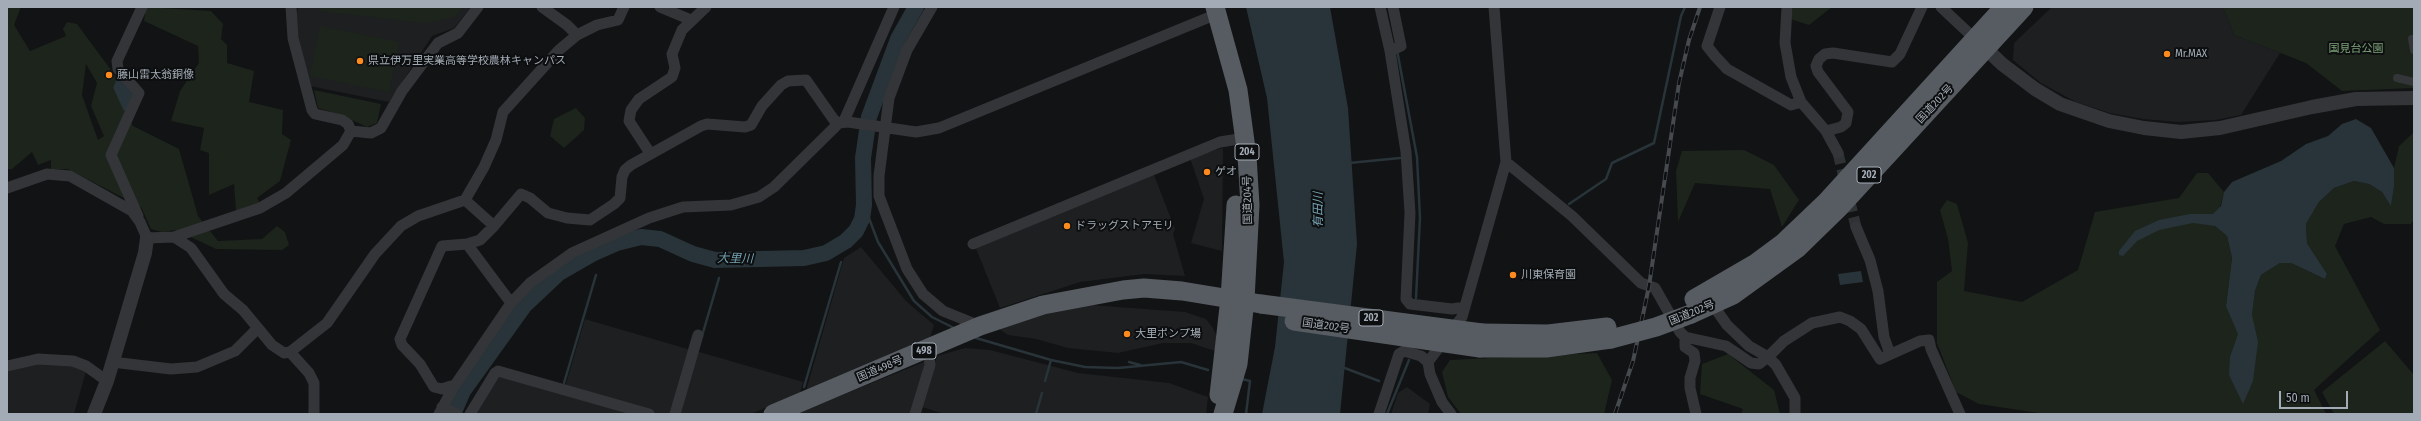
<!DOCTYPE html>
<meta charset="utf-8">
<style>
body{margin:0}
#map{position:relative;width:2421px;height:421px;overflow:hidden;background:#121314;font-family:"Fira Sans Condensed",sans-serif}
canvas{display:block}
.frame{position:absolute;inset:0;border:8px solid #a3acb6;pointer-events:none}
.scale{position:absolute;left:2279px;top:391px;width:69px;height:18px;box-sizing:border-box;border:2px solid #a3acb6;border-top:0;padding-left:5px;font-size:12px;line-height:14px;white-space:nowrap;color:#a3acb6;-webkit-text-stroke:3px #0d0e0f;paint-order:stroke}
</style>
<div id="map">
<canvas width="2421" height="421"></canvas>
<div class="frame"></div>
<div class="scale">50 m</div>
</div>
<script>
const ctx = document.querySelector('canvas').getContext('2d');
ctx.lineJoin = 'round';
function paint(path, color) { ctx.fillStyle = color; ctx.fill(path, 'evenodd'); }
const poly = rows => new Path2D(rows.map(r => 'M' + r).join(''));
function strokePath(path, color, width, dash) { ctx.strokeStyle = color; ctx.lineWidth = width; ctx.lineCap = dash ? 'butt' : 'round'; ctx.setLineDash(dash || []); ctx.stroke(path); }
function write(font, color, halo, rows, align = 'center') {
  ctx.font = font + ' "Fira Sans Condensed","Noto Sans JP",sans-serif'; ctx.lineWidth = 4; ctx.setLineDash([]); ctx.textBaseline = 'middle'; ctx.strokeStyle = halo; ctx.fillStyle = color; for (const [text, x, y, turn = 0] of rows) {
    ctx.save(); ctx.translate(x, y); ctx.rotate((+turn || 0) * Math.PI / 180); ctx.textAlign = isNaN(turn) ? turn : align; if (halo) ctx.strokeText(text, 0, 0); ctx.fillText(text, 0, 0); ctx.restore();
  }
}
paint(poly([
 [298,7,471,7,454,28,432,36,389,102,310,86,295,23],
 [2052,7,2223,7,2234,35,2280,53,2241,115,2215,120,2179,122,2143,119,2110,113,2076,102,2041,83,2013,60,2014,43],
 [1223,148,1222,251,1191,243,1204,199,1190,158],
 [1154,175,1175,229,1173,234,1185,276,1144,274,1080,282,1000,308,975,246],
 [861,247,906,301,934,325,930,338,806,391,844,258],
 [1091,305,1185,312,1206,319,1213,328,1217,337,1215,351,1191,343,1163,343,1118,353,1068,348,1036,339,1008,335,998,328,1037,314],
 [585,319,691,350,672,414,657,414,565,387],
 [965,348,990,350,1078,373,1169,383,1208,397,1206,414,945,414,922,407,937,356],
 [696,351,803,382,800,393,751,414,678,414],
 [38,362,75,366,86,371,74,414,7,414,7,368],
 [924,362,925,367,912,414,795,414],
 [499,374,637,414,475,414],
 [1407,387,1430,404,1428,414,1391,414,1398,393]
]), '#1e1f21');
paint(poly([
 [7,7,21,7,14,25,30,51,66,36,63,29,67,22,77,24,117,78,113,89,133,126,179,149,198,216,218,241,262,239,277,226,285,232,289,245,282,250,216,249,176,230,162,232,151,229,141,207,68,169,51,169,51,160,38,165,32,152,12,169,7,169],
 [86,64,97,83,91,106,104,136,98,140,82,95],
 [146,7,211,11,223,24,221,39,227,45,227,63,254,71,249,102,283,110,282,134,291,140,280,181,257,198,261,205,236,211,234,184,209,195,209,153,200,150,204,128,171,121,180,91,199,63,198,46,144,21],
 [316,7,463,7,455,17,425,23,320,11],
 [1793,7,1832,7,1809,25,1790,19],
 [2223,7,2414,7,2414,88,2342,91,2306,63,2234,35],
 [320,26,399,42,389,92,310,76],
 [314,90,381,104,377,123,367,127,343,116,318,108],
 [576,108,585,118,584,130,564,148,550,136,554,119],
 [2414,132,2414,219,2411,224,2384,224,2371,217,2344,224,2335,246,2380,330,2314,390,2326,414,2046,414,1979,404,1956,392,1937,343,1937,282,1952,271,1948,239,1940,210,1947,200,1957,204,1968,243,1964,291,2022,302,2078,270,2095,212,2179,198,2197,173,2208,173,2224,192,2215,226,2227,236,2232,258,2226,306,2252,314,2255,291,2261,275,2280,263,2291,263,2325,279,2327,274,2307,243,2306,224,2319,202,2334,188,2354,181,2369,184,2382,192,2391,205,2394,187,2394,168,2399,146],
 [1744,150,1774,165,1799,200,1782,227,1770,189,1695,183,1678,222,1676,171,1682,151],
 [2385,341,2414,375,2414,414,2334,414,2322,392],
 [1597,353,1612,380,1604,414,1461,414,1448,397,1442,372,1450,360],
 [1728,354,1774,390,1780,414,1741,414,1743,409,1700,394,1702,364]
]), '#1c241c');
paint(poly([
 [1246,7,1330,7,1348,108,1357,244,1340,414,1262,414,1275,347,1284,262,1267,98],
 [117,78,121,78,133,93,127,110,124,111,113,88],
 [2356,119,2371,128,2394,168,2394,187,2391,206,2382,192,2369,184,2354,181,2334,188,2319,202,2306,224,2307,243,2327,274,2325,279,2291,263,2280,263,2261,275,2255,291,2252,315,2258,342,2253,381,2243,404,2229,375,2230,357,2238,334,2226,306,2232,258,2227,236,2215,226,2193,223,2159,230,2137,241,2123,256,2119,255,2119,251,2135,231,2159,220,2190,214,2213,214,2221,206,2224,192,2232,182,2281,161,2306,144,2328,136,2342,124],
 [1861,271,1863,282,1840,285,1838,274]
]), '#283439');
strokePath(poly([
 [1397,50,1417,157,1420,218,1416,298],
 [1349,163,1400,158],
 [1569,204,1606,179,1612,163,1654,143,1681,16,1685,7],
 [864,205,878,242,914,301,932,317,956,329],
 [702,336,719,278],
 [976,338,1051,360,1085,367,1118,368,1181,362,1208,370],
 [1129,362,1140,365],
 [1342,367,1379,381],
 [1242,379,1250,381,1246,414],
 [1045,381,1051,360],
 [564,383,596,275],
 [804,387,841,262],
 [1036,414,1042,393],
 [1387,414,1409,360]
]), '#283439', 2.5);
strokePath(poly([
 [453,414,463,391,524,306,559,273,592,254,617,243,641,237,660,239,693,254,715,260,804,258,826,253,846,241,856,231,862,219,864,205,863,158,869,117,898,39,916,7]
]), '#283439', 16);
strokePath(poly([
 [1838,153,1856,227]
]), '#2f3234', 11, [11, 5.5]);
strokePath(poly([
 [2412,39,2414,50],
 [2397,78,2414,82]
]), '#333539', 8);
strokePath(poly([
 [291,7,293,38,312,110,315,114,342,120,348,124,351,131],
 [542,7,567,25,577,35],
 [660,7,691,20],
 [932,7,907,50,889,98,879,176,879,196,907,269,923,294,943,311,980,326],
 [1380,7,1390,51,1406,152,1410,213,1406,299,1410,304,1452,309,1465,307],
 [1720,7,1707,46,1715,56,1727,69,1791,105,1801,102],
 [1787,7,1785,43,1791,77,1801,102,1826,131,1838,153],
 [1941,7,1975,39],
 [1390,51,1401,46,1393,7],
 [844,121,894,7],
 [351,131,371,133,381,128,402,91,438,43,458,33,478,7],
 [1826,131,1841,127,1846,123,1848,112,1818,72,1816,66,1819,59,1825,54,1833,53,1892,62,1900,54,1922,7],
 [650,153,629,121,631,110,639,99,672,77,675,68,672,54,682,30,706,7],
 [1506,162,1572,216,1641,283,1655,288,1680,332,1685,337,1726,346,1751,363,1759,364,1768,357,1776,365,1795,398,1795,414],
 [7,188,47,174,70,176,132,211,140,222,147,238,174,237,260,208,286,193,343,145,351,131],
 [465,200,484,167,496,140,503,112,559,50,577,35,597,25,618,20,624,7],
 [138,216,111,155,139,93,118,69,117,61,142,7],
 [1856,227,1870,260,1878,291,1884,337,1890,354],
 [174,237,191,248,224,294,243,310,272,345,284,353,290,352,327,323,375,254,401,226,418,216,465,200,494,226,521,194,530,198,548,213,567,218,590,220,614,204,620,198,622,177,625,170,631,165,701,126,707,124,745,127,751,125,762,106,781,85,788,81,806,80,834,120,839,123],
 [467,244,511,303],
 [973,244,1220,142,1245,138],
 [1713,305,1727,325,1749,346,1768,357,1784,341,1812,323,1840,317,1850,321,1861,329,1880,359,1920,341,1929,340,1931,349,1960,414],
 [1685,337,1685,347,1694,353,1695,361,1690,378,1690,388,1696,414],
 [290,352,309,373,314,383,314,414],
 [112,362,171,369,197,367,235,351,258,328],
 [1428,362,1462,317,1506,162,1494,7],
 [7,366,38,359,73,361,86,366,107,381],
 [453,388,451,386,442,389,434,387,420,364,402,345,400,339,442,246,467,244,480,240,494,226],
 [442,407,457,414],
 [439,414,453,388,511,303,530,283,572,253,649,218,683,207,731,205,759,197,774,187,839,123,848,122,916,132,939,128,1217,14],
 [470,414,495,373,498,371,649,414],
 [675,414,698,335],
 [915,414,930,365,928,349],
 [1379,414,1399,354,1404,351,1421,356,1428,362,1430,374,1442,402,1451,414]
]), '#333539', 11);
strokePath(poly([
 [1979,42,2002,64,2035,89,2060,104,2109,121,2144,128,2181,132,2220,128,2312,107,2356,99,2414,98],
 [94,414,107,381,145,253,147,238]
]), '#333539', 14);
strokePath(poly([
 [1215,7,1238,90,1247,156,1250,205,1245,300,1238,364,1223,414],
 [1694,299,1756,263,1783,243,1826,202,2004,7],
 [1691,314,1733,295,1798,248,1838,209,2024,7],
 [1482,333,1548,334,1607,327],
 [1480,348,1546,348,1611,339],
 [1219,395,1230,298,1236,205],
 [773,414,980,326,1043,305,1123,290,1144,288,1182,291,1261,304]
]), '#575c62', 19);
const rail = poly([
 [1615,414,1633,361,1641,324,1649,286,1679,83,1689,40,1700,7]
]);
strokePath(rail, '#464a4f', 4);
strokePath(rail, '#0d0e0f', 2.5, [8]);
strokePath(poly([
 [1261,304,1482,333],
 [1294,321,1480,348],
 [1611,339,1656,327,1691,314]
]), '#575c62', 19);
for (const [x, y, r, color] of [
 [2167,54,4,"#ff8b1f"],
 [360,61,4,"#ff8b1f"],
 [109,75,4,"#ff8b1f"],
 [1207,172,4,"#ff8b1f"],
 [1067,226,4,"#ff8b1f"],
 [1513,275,4,"#ff8b1f"],
 [1127,334,4,"#ff8b1f"]
]) { const dot = new Path2D(); dot.arc(x, y, r, 0, 2 * Math.PI); ctx.fillStyle = color; ctx.fill(dot); strokePath(dot, '#0d0e0f', 1.5); }
for (const [x, y, w] of [
 [1247,152,24],
 [1869,175,24],
 [1371,318,24],
 [924,351,24]
]) { const box = new Path2D(); box.roundRect(x - w / 2, y - 8, w, 16, 3); ctx.fillStyle = '#0d0e0f'; ctx.fill(box); strokePath(box, '#a3acb6', 1); }
write('bold 10px', '#a3acb6', null, [
 ["204",1247,152],
 ["202",1869,175],
 ["202",1371,318],
 ["498",924,351]
]);
write('11px', '#7da378', '#0d0e0f', [
 ["国見台公園",2356,49]
]);
write('11px', '#a3acb6', '#0d0e0f', [
 ["Mr.MAX",2175,54],
 ["県立伊万里実業高等学校農林キャンパス",368,61],
 ["藤山雷太翁銅像",117,75],
 ["ゲオ",1215,172],
 ["ドラッグストアモリ",1075,226],
 ["川東保育園",1521,275],
 ["大里ポンプ場",1135,334]
], 'left');
write('11px', '#a3acb6', '#0d0e0f', [
 ["国道202号",1935,104,-47],
 ["国道204号",1248,200,-91],
 ["国道202号",1692,313,-22],
 ["国道202号",1326,326,8],
 ["国道498号",880,369,-23]
]);
write('italic 12px', '#76a3b4', '#0d0e0f', [
 ["有田川",1319,210,-90],
 ["大里川",735,259,1]
]);
</script>
